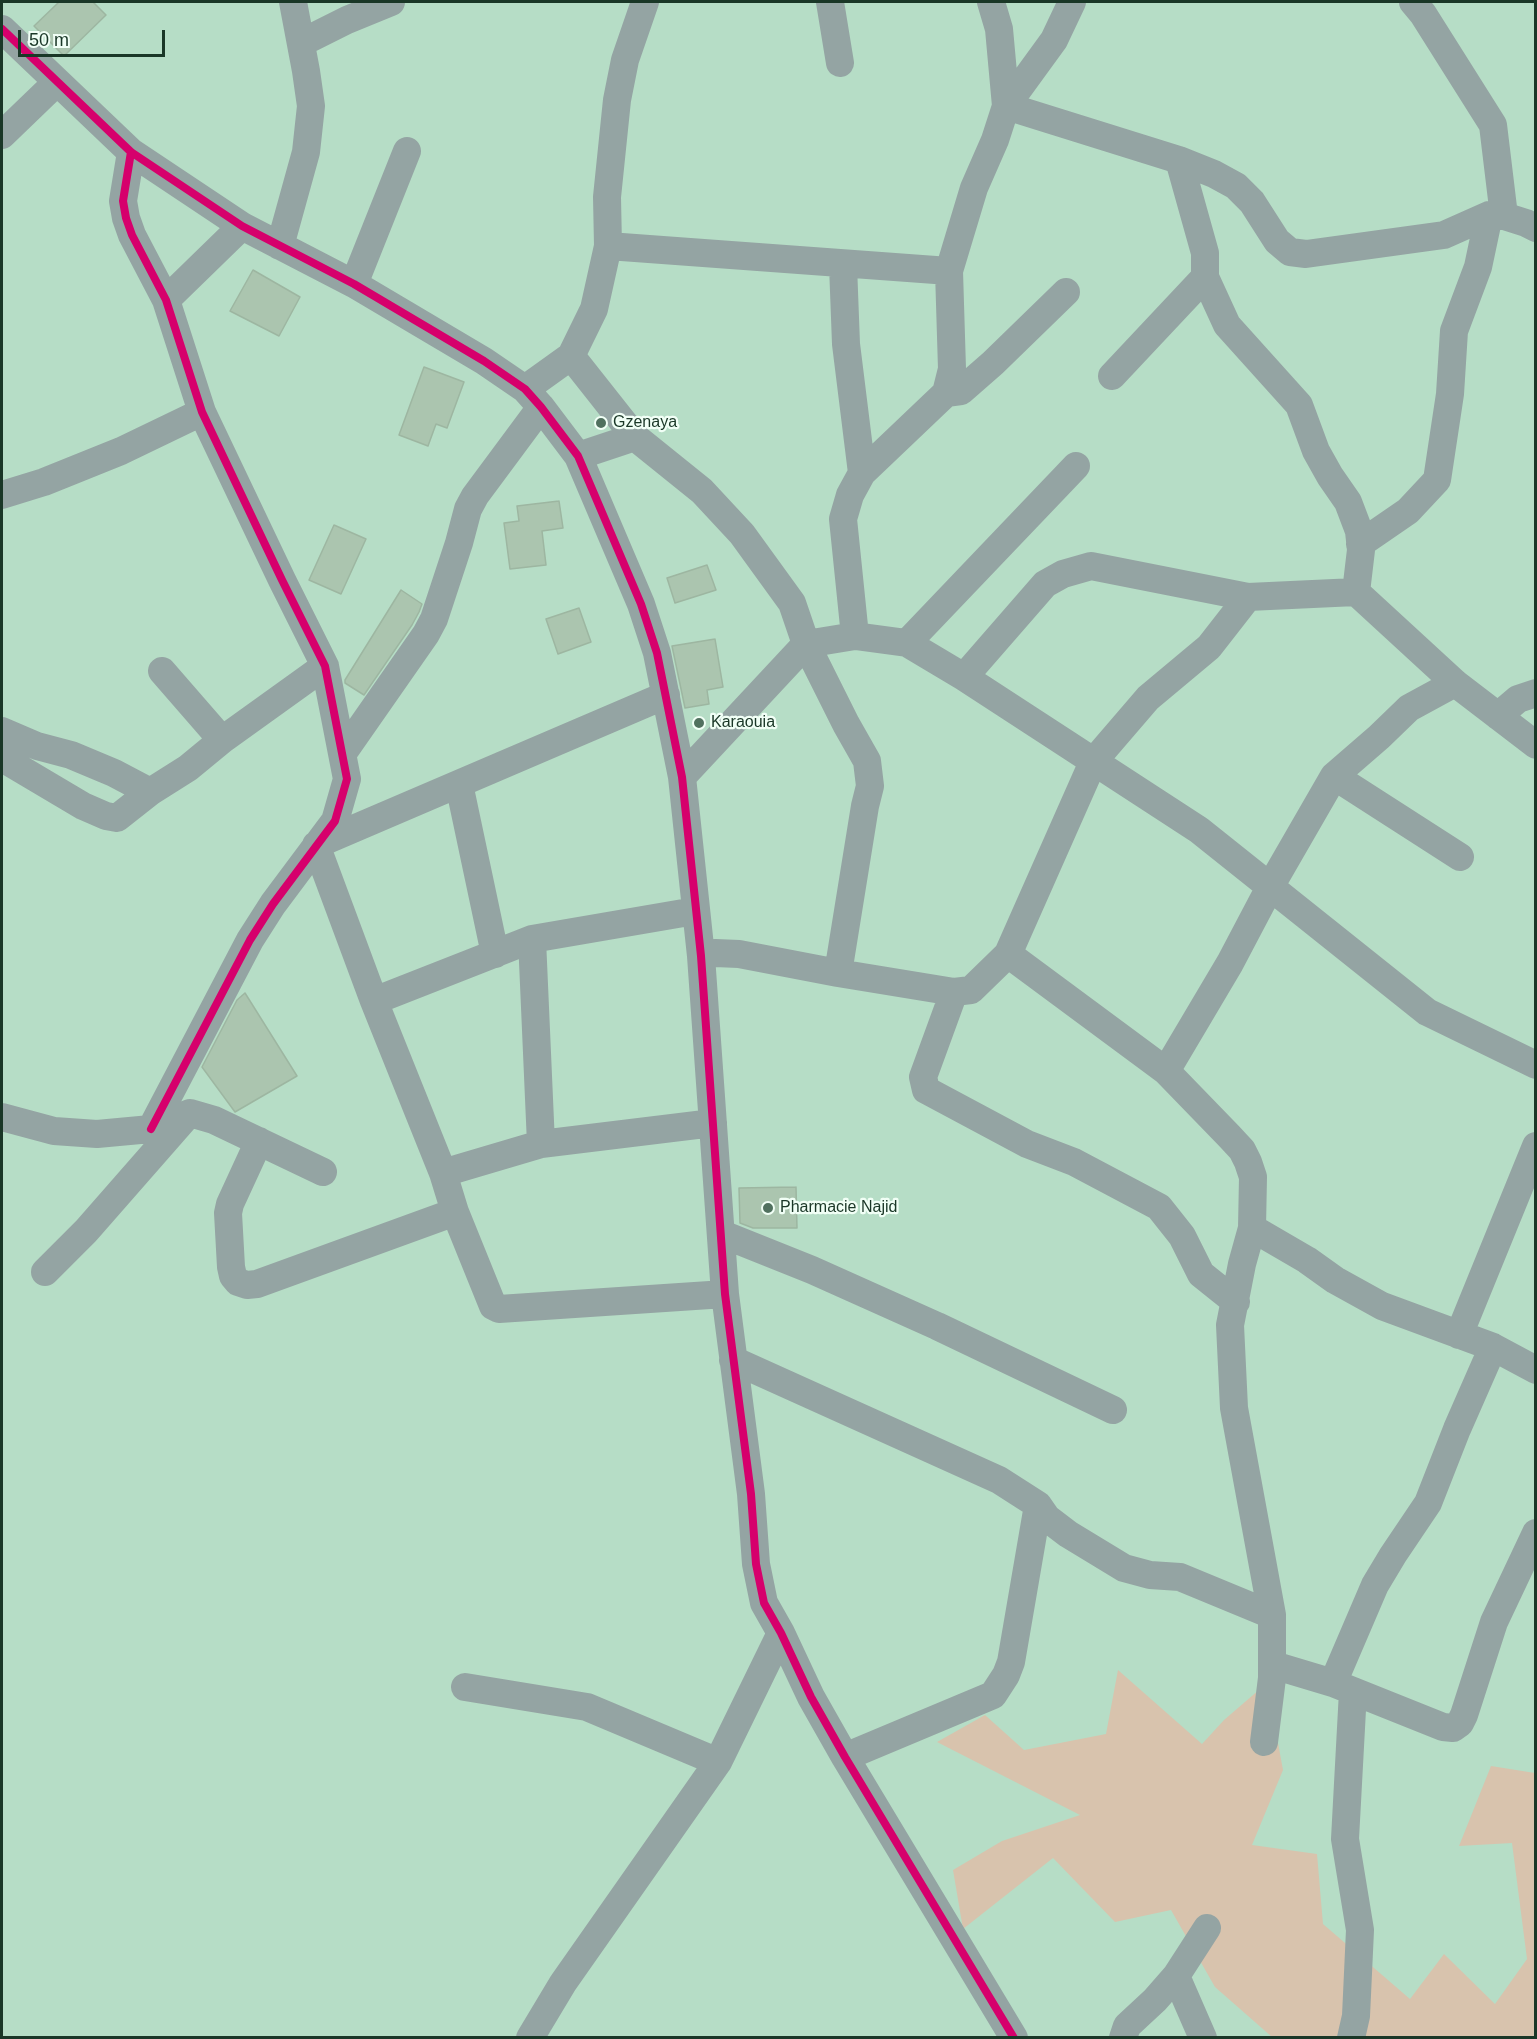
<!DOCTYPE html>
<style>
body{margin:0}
#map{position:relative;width:1537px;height:2039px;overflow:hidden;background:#b6ddc6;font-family:Helvetica,sans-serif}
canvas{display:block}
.frame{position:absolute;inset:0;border:3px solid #1a3727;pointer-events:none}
.scale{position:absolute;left:18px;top:30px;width:147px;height:27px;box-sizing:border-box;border:3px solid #1a3727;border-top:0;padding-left:8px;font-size:18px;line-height:21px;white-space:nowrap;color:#1a3727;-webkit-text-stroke:4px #f1fff6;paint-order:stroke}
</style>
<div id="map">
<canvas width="1537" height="2039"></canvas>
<div class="frame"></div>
<div class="scale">50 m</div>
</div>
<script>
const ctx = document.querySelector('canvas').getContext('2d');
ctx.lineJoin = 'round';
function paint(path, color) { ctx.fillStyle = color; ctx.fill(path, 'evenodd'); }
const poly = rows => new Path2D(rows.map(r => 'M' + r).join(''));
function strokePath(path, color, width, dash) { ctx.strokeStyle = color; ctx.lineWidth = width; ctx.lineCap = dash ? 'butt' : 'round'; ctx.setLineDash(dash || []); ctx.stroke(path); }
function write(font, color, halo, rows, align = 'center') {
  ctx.font = font + ' Helvetica,sans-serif'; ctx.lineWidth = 4.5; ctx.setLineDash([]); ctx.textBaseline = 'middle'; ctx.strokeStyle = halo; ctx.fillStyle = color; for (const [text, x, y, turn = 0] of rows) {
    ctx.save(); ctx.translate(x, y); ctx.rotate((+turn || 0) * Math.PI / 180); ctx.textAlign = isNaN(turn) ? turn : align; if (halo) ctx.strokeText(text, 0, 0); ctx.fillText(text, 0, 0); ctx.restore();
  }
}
paint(poly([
 [1118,1670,1202,1744,1224,1720,1267,1683,1283,1770,1252,1845,1317,1854,1323,1924,1410,1999,1444,1954,1495,2004,1527,1959,1512,1843,1459,1846,1491,1766,1535,1773,1535,2037,1272,2037,1215,1987,1171,1910,1115,1922,1053,1858,963,1929,953,1870,1002,1841,1080,1815,937,1742,985,1715,1024,1750,1106,1734]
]), '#d8c3ad');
const building = poly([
 [59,2,93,2,106,15,64,56,34,26,59,2],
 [253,270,300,297,279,336,230,311,253,270],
 [424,367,464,382,447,428,436,424,428,446,399,435,424,367],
 [559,501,563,528,542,531,546,565,510,569,504,523,519,521,517,506,559,501],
 [334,525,366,539,341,594,309,580,334,525],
 [707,565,716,590,675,603,667,578,707,565],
 [401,590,422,604,419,612,412,625,364,695,345,683,345,680,401,590],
 [579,608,591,642,558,654,546,619,579,608],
 [715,639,723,687,707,690,709,704,685,708,672,646,715,639],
 [245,993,297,1076,235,1112,202,1067,237,1000,245,993],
 [796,1187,797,1228,753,1228,740,1223,739,1188,796,1187]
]);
paint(building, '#abc5af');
strokePath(building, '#9db6a1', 1.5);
strokePath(poly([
 [830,2,840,63],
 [991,2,999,29,1006,106],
 [1413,2,1423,14,1493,125,1504,216],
 [2,29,131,152,242,226,354,284,484,361,525,389,541,407,578,456,641,604,657,653,682,777,701,956,725,1294,751,1494,756,1564,764,1603,781,1633,811,1697,845,1757,1014,2038],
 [301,43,347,20,391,2],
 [1006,106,1179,160,1214,174,1236,186,1252,202,1277,241,1290,252,1306,254,1444,235,1489,215,1504,216,1526,223,1536,228],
 [2,135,57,82],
 [131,152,123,201,126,218,132,235,166,300,202,412,282,580,325,666,347,779,335,821,273,904,250,940,151,1129],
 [1179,160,1205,253,1205,277,1227,325,1299,405,1316,451,1330,476,1348,502,1359,531,1361,550,1356,592,1455,683,1536,745],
 [280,246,306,152,311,106,306,71,293,2],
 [608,246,949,271],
 [843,265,846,344,862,473],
 [354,284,407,151],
 [166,300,242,226],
 [571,356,635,437],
 [1112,376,1205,277],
 [525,389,571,356,594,309,608,246,607,197,617,100,625,60,645,2],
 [946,393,961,391,993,363,1066,292],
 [578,456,635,437,702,491,742,534,792,603,806,644,846,724,867,761,870,786,865,806,838,973],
 [2,495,44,482,121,451,202,412],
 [1360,544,1408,511,1437,480,1450,394,1454,331,1478,267,1489,215],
 [855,636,843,519,850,495,862,473,946,393,952,369,949,271,974,188,995,140,1006,106,1054,40,1072,2],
 [907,643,1076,466],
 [162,671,222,740],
 [964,677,1045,584,1063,574,1091,566,1248,597,1356,592],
 [1498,716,1518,699,1536,693],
 [2,731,37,746,71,755,114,773,150,792,188,768,222,740,325,666],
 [343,753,426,634,434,619,459,543,468,509,475,496,541,407],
 [2,758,83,806,106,816,117,818,150,792],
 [1334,776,1460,857],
 [682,777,806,644,855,636,907,643,964,677,1199,830,1427,1012,1536,1065],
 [459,784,495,954],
 [318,844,666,695],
 [316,845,374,1001,443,1173,455,1212,493,1306,499,1309,725,1294],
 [532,939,541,1144],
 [1008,954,1166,1071,1229,1136,1242,1150,1248,1162,1253,1177,1252,1228,1242,1264,1230,1325,1234,1408,1272,1615,1272,1678,1264,1742],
 [701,956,715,953,739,954,838,973,954,992,971,990,1008,954,1093,762,1148,698,1209,647,1248,597],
 [954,992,923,1077,926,1090,1027,1144,1074,1162,1159,1207,1182,1236,1201,1274,1236,1302],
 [374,1001,532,939,695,911],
 [1166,1071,1230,963,1270,887,1334,776,1379,737,1409,708,1455,683],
 [2,1117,54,1131,97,1134,151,1129,190,1113,214,1120,323,1172],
 [259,1141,230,1204,228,1213,231,1267,233,1276,238,1282,247,1285,257,1284,455,1212],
 [443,1173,541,1144,713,1123],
 [1252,1228,1307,1260,1335,1280,1382,1306,1493,1347,1536,1370],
 [722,1234,812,1270,937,1326,1113,1410],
 [45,1272,86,1231,185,1118],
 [1459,1335,1536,1146],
 [733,1360,999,1480,1038,1505,1047,1518,1068,1534,1124,1568,1150,1575,1180,1577,1272,1615],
 [1273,1665,1333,1683,1443,1727,1453,1728,1460,1723,1464,1715,1494,1622,1536,1533],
 [1333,1683,1375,1585,1393,1555,1428,1503,1457,1429,1493,1347],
 [465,1687,587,1707,718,1762],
 [845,1757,993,1695,1006,1675,1011,1662,1038,1505],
 [1176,1976,1203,2038],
 [530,2038,563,1983,718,1762,781,1633],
 [1123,2038,1127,2026,1155,2000,1176,1976,1207,1928],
 [1351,2038,1356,2016,1360,1930,1345,1839,1353,1691]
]), '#94a4a3', 28);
strokePath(poly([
 [2,29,131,152,242,226,354,284,484,361,525,389,541,407,578,456,641,604,657,653,682,777,701,956,725,1294,751,1494,756,1564,764,1603,781,1633,811,1697,845,1757,1014,2038],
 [131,152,123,201,126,218,132,235,166,300,202,412,282,580,325,666,347,779,335,821,273,904,250,940,151,1129]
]), '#d6006c', 8);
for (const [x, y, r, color] of [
 [601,423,6,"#51715f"],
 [699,723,6,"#51715f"],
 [768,1208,6,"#51715f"]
]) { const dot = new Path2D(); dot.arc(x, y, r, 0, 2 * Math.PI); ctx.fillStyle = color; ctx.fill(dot); strokePath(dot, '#f1fff6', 2); }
write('16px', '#1a3727', '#f1fff6', [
 ["Gzenaya",613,423],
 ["Karaouia",711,723],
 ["Pharmacie Najid",780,1208]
], 'left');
</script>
